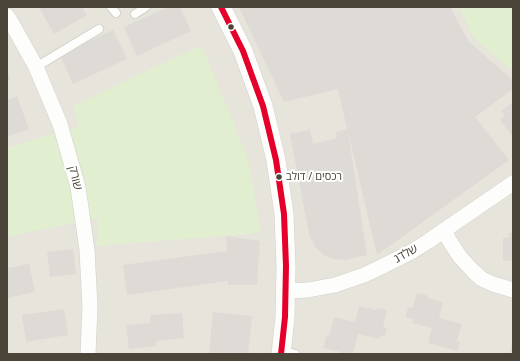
<!DOCTYPE html>
<meta charset="utf-8">
<style>
body{margin:0}
#map{position:relative;width:520px;height:361px;overflow:hidden;background:#f4f2ee;font-family:"Open Sans",sans-serif}
canvas{display:block}
.frame{position:absolute;inset:0;border:8px solid #4b4439;pointer-events:none}
</style>
<div id="map">
<canvas width="520" height="361"></canvas>
<div class="frame"></div>
</div>
<script>
const ctx = document.querySelector('canvas').getContext('2d');
ctx.lineJoin = 'round';
function paint(path, color) { ctx.fillStyle = color; ctx.fill(path, 'evenodd'); }
const poly = rows => new Path2D(rows.map(r => 'M' + r).join(''));
function strokePath(path, color, width, dash) { ctx.strokeStyle = color; ctx.lineWidth = width; ctx.lineCap = dash ? 'butt' : 'round'; ctx.setLineDash(dash || []); ctx.stroke(path); }
function write(font, color, halo, rows, align = 'center') {
  ctx.font = font + ' "Open Sans","Noto Sans Hebrew",sans-serif'; ctx.lineWidth = 4; ctx.setLineDash([]); ctx.textBaseline = 'middle'; ctx.strokeStyle = halo; ctx.fillStyle = color; for (const [text, x, y, turn = 0] of rows) {
    ctx.save(); ctx.translate(x, y); ctx.rotate((+turn || 0) * Math.PI / 180); ctx.textAlign = isNaN(turn) ? turn : align; if (halo) ctx.strokeText(text, 0, 0); ctx.fillText(text, 0, 0); ctx.restore();
  }
}
paint(poly([
 [7,7,513,7,513,354,7,354]
]), '#e7e4dc');
paint(poly([
 [459,7,513,7,513,71,474,38],
 [195,48,203,48,248,159,261,233,97,246,97,218,7,237,7,148,79,126,73,106]
]), '#e1eecf');
paint(poly([
 [39,7,82,7,87,15,54,34],
 [168,7,180,7,191,31,137,56,124,27],
 [239,7,451,7,454,15,469,42,513,80,513,89,475,117,509,160,377,255,348,132,367,255,344,260,333,259,325,256,315,247,309,234,290,134,310,130,313,144,337,138,336,132,347,129,338,89,284,102],
 [113,30,127,59,73,84,60,55],
 [7,70,11,80,7,81],
 [17,96,29,129,7,137,7,100],
 [513,102,513,137,500,120,505,116,501,111],
 [509,233,513,233,513,261,503,261,503,238,509,237],
 [226,236,260,241,257,285,228,285,228,281,127,295,123,265,227,251],
 [73,249,76,274,50,277,47,252],
 [29,264,35,292,7,298,7,268],
 [417,293,427,295,427,298,443,302,439,318,462,324,457,341,460,342,458,351,428,343,432,328,412,323,413,319,406,317,408,307,413,308],
 [359,306,376,310,377,308,387,310,383,327,387,328,385,336,381,335,380,339,358,334,353,354,350,353,350,354,340,354,341,352,323,348,326,336,329,337,334,317,355,322],
 [64,309,68,335,26,342,22,315],
 [213,312,252,316,248,354,209,354],
 [182,313,184,338,156,341,156,346,129,349,126,325,150,323,150,315],
 [512,343,513,354,510,354]
]), '#dedbd6');
const service = poly([
 [111,7,116,13],
 [135,14,146,7],
 [36,67,99,29],
 [281,351,295,354]
]);
const minor = poly([
 [7,16,11,22,36,67,60,124,78,187,87,250,90,307,88,354],
 [444,230,449,240,460,257,474,272,482,279,493,284,513,290],
 [286,291,308,290,335,285,364,275,379,268,411,252,427,242,513,183]
]);
const tertiary = poly([
 [221,7,243,51,263,106,276,160,284,214,286,266,285,317,281,354]
]);
strokePath(service, '#d2d0cb', 10);
strokePath(minor, '#d2d0cb', 16);
strokePath(tertiary, '#d2d0cb', 20);
strokePath(service, '#fdfdfc', 8);
strokePath(minor, '#fdfdfc', 15);
strokePath(tertiary, '#fdfdfc', 19);
strokePath(poly([
 [221,7,243,51,263,106,276,160,284,214,286,266,285,317,281,354]
]), '#e4002b', 6);
for (const [x, y, r, color] of [
 [231,27,3.5,"#4b4439"],
 [279,177,3.5,"#4b4439"]
]) { const dot = new Path2D(); dot.arc(x, y, r, 0, 2 * Math.PI); ctx.fillStyle = color; ctx.fill(dot); strokePath(dot, '#fff', 1.5); }
write('11px', '#4b4439', '#fff', [
 ["רכסים / דולב",286,177]
], 'left');
write('12px', '#4b4439', '#fff', [
 ["שורק",75,178,76],
 ["שלדג",406,254,-30]
]);
</script>
